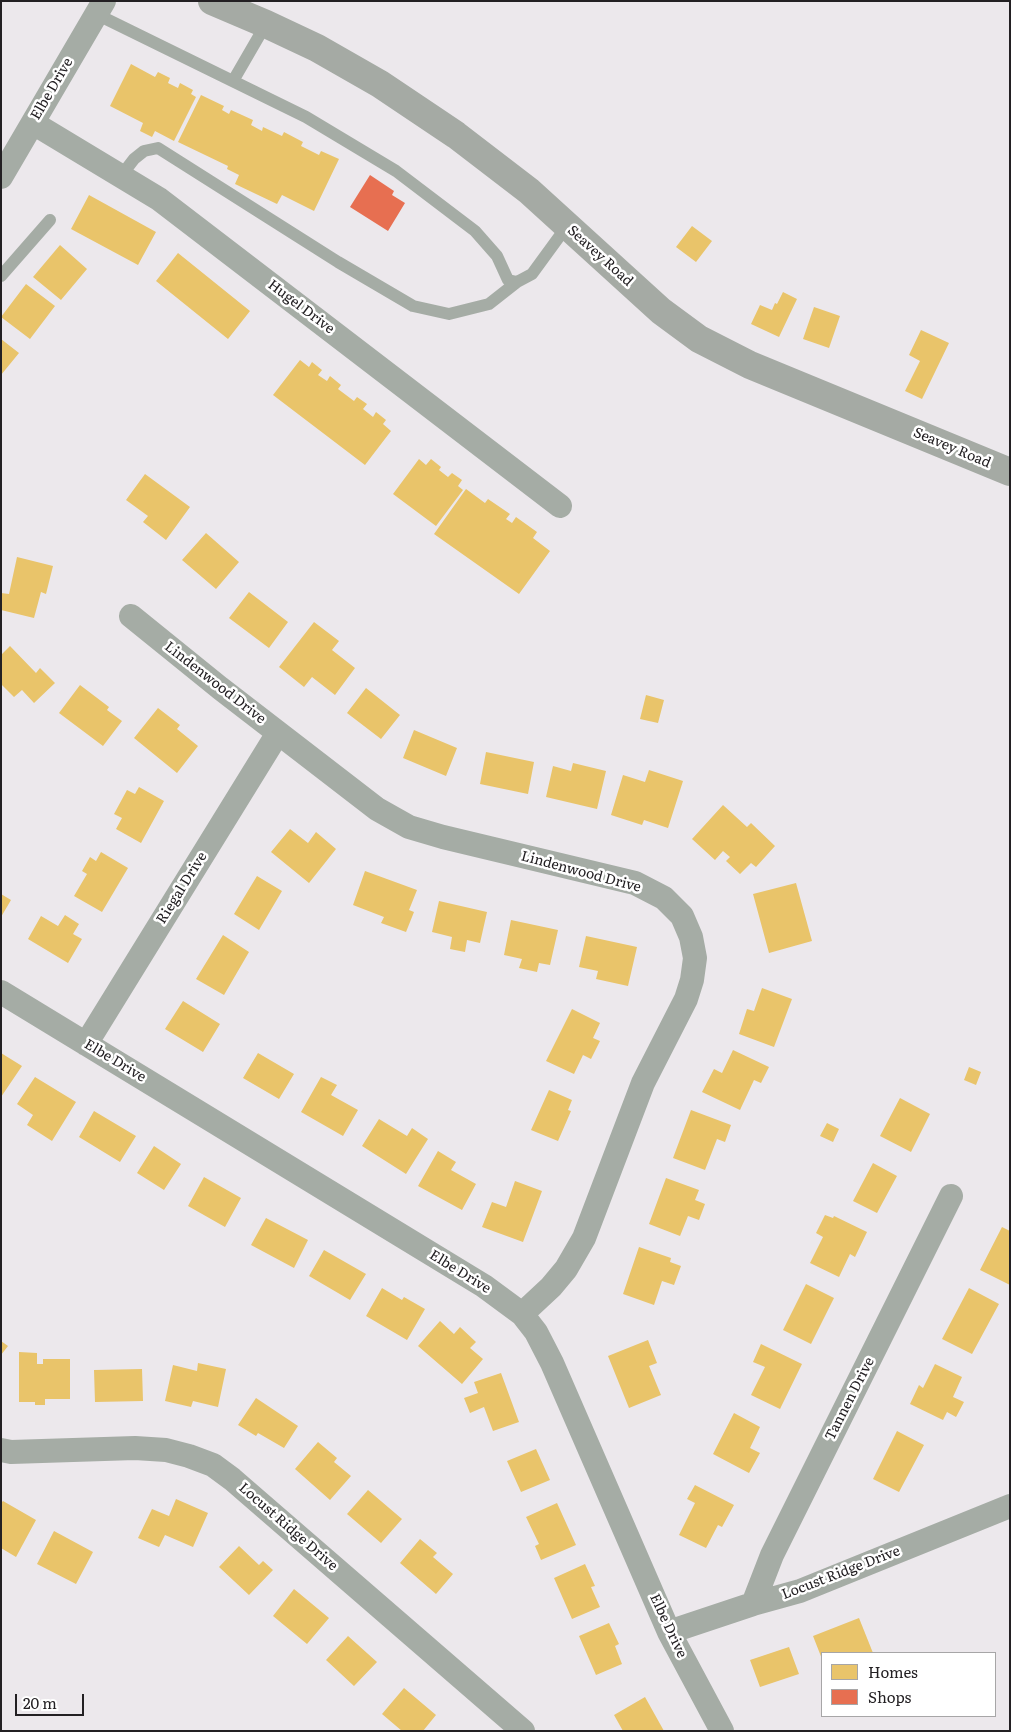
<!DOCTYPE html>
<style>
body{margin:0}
#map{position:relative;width:1011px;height:1732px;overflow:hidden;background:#ece8ec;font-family:Literata,serif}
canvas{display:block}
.frame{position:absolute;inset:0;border:2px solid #232023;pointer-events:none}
.legend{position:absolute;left:821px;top:1652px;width:175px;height:65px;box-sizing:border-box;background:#fff;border:1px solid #a7a6a7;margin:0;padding:6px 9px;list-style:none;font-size:15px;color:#232023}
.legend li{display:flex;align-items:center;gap:10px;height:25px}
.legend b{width:25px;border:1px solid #a7a6a7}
.scale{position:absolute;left:15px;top:1694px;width:69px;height:22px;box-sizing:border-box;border:2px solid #232023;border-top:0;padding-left:6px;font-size:15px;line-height:18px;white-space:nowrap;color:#232023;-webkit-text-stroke:4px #fff;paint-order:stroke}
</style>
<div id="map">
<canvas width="1011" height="1732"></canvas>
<div class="frame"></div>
<ul class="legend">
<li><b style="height:14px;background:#e9c46a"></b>Homes</li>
<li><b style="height:14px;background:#e76f51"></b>Shops</li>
</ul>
<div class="scale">20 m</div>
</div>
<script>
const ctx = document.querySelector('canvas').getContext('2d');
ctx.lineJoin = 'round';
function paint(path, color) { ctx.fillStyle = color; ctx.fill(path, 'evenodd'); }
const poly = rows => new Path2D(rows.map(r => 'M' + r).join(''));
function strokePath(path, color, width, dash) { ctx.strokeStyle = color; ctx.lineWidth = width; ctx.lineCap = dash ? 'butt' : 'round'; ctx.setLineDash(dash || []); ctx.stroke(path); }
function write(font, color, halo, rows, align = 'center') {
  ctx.font = font + ' Literata,serif'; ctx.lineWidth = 5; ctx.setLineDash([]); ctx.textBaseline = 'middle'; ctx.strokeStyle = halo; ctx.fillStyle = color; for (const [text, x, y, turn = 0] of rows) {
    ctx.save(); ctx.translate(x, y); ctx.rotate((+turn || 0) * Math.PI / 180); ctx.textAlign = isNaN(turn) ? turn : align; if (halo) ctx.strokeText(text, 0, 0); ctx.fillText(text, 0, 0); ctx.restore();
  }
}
paint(poly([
 [131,64,155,77,158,72,170,78,168,83,178,88,180,83,193,90,191,94,196,97,174,141,155,131,152,137,140,131,143,123,110,106],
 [201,95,224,106,222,110,229,114,231,110,253,120,251,125,262,131,263,127,282,136,284,132,303,142,301,146,319,155,321,151,339,159,314,211,282,195,277,204,235,184,239,175,227,169,228,166,178,142],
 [89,195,156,232,138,265,71,229],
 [692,226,712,241,696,262,676,247],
 [60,245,87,269,61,300,33,277],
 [178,253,250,311,228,339,156,281],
 [26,284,55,306,30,339,1,317],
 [783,292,797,299,779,337,751,324,760,305,772,310,775,303,777,304],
 [814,307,840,316,829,348,803,339],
 [921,330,949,343,922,399,905,391,920,361,909,355],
 [1,339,19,353,1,375],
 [300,360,309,367,312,362,322,370,318,375,327,381,330,376,341,385,338,389,354,401,357,397,367,404,363,409,373,417,376,412,386,420,383,424,391,431,365,465,273,395],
 [419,459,426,465,431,459,441,467,439,470,448,477,452,473,462,480,458,486,463,490,436,526,393,494],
 [145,474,190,507,166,540,143,522,148,516,126,500],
 [466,489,485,503,488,499,510,514,506,519,512,523,516,517,537,532,533,538,550,551,519,594,434,534],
 [206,533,239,562,216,589,182,560],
 [17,557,53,566,46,594,41,592,34,618,1,610,1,593,9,594],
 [249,592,288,622,269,648,229,618],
 [314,622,339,641,332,650,355,668,335,695,312,677,304,687,279,667],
 [10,646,36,673,40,668,55,683,34,703,22,690,14,697,1,684,1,655],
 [80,685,109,707,107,710,122,721,103,746,59,713],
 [366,688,400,715,381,739,347,713],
 [646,695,664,700,658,723,640,719],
 [158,708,180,725,177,729,198,746,177,773,134,738],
 [414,730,457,748,446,776,403,758],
 [486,752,534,762,528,794,480,784],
 [573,763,606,771,597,809,546,797,553,766,571,771],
 [649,770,683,781,668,828,644,820,642,825,611,815,623,775,645,782],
 [139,787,164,801,141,843,116,829,122,818,114,814,127,790,135,794],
 [723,805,747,827,751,823,775,846,756,867,751,863,740,874,726,861,730,857,723,851,715,860,692,839],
 [290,829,308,843,316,832,336,849,309,883,271,852],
 [101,852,128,868,102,912,74,896,87,874,82,871,90,857,96,861],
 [365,871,417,890,409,910,414,912,406,932,381,923,384,917,353,905],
 [257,876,282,891,259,930,234,914],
 [796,883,812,941,769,953,753,894],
 [1,894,11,900,1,917],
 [439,901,487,912,480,943,467,940,465,952,450,949,452,937,432,932],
 [65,915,79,924,73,934,82,939,68,963,28,939,41,916,58,926],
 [511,920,558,930,550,965,539,963,537,972,519,968,522,959,504,955],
 [223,935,249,952,224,995,196,979],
 [586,936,637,947,628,986,596,979,598,971,579,967],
 [762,988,792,999,774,1047,739,1034,747,1009,754,1011],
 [183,1001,220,1024,203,1052,165,1029],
 [572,1009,600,1023,593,1038,600,1041,591,1059,583,1055,574,1074,546,1061],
 [733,1050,769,1067,761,1083,754,1080,740,1110,702,1092,714,1069,722,1073],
 [1,1053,22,1066,1,1097],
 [258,1053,294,1074,279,1099,243,1078],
 [969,1067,981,1072,976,1085,964,1080],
 [35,1077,76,1102,52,1141,27,1125,33,1115,17,1104],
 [321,1077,337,1085,331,1095,358,1110,343,1136,301,1112],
 [549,1090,572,1100,568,1110,571,1111,558,1141,531,1130],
 [900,1098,930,1114,911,1152,880,1136],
 [691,1110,731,1125,725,1142,717,1139,705,1170,673,1158],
 [94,1111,136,1136,120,1162,79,1137],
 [379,1119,407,1136,412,1128,428,1139,406,1174,362,1146],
 [827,1123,839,1129,833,1142,820,1136],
 [154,1146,181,1164,164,1190,137,1173],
 [438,1151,456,1162,451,1170,476,1184,462,1210,418,1186],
 [873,1163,897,1176,877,1213,853,1201],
 [204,1177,241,1198,225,1227,188,1206],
 [666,1178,699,1190,695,1200,705,1204,699,1220,688,1216,680,1236,649,1224],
 [515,1181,542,1191,523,1242,482,1227,492,1202,506,1207],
 [825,1215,833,1218,834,1216,867,1232,855,1257,850,1254,839,1277,810,1263,823,1237,816,1233],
 [266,1218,308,1240,294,1268,251,1245],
 [1002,1227,1010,1231,1010,1285,980,1270],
 [639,1247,671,1258,670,1262,681,1266,674,1285,662,1281,654,1305,623,1294],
 [324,1250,366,1274,350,1300,309,1276],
 [806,1284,834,1298,811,1344,783,1330],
 [382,1288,402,1300,404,1297,425,1309,407,1340,366,1316],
 [969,1288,999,1304,972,1354,942,1339],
 [440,1321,454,1334,460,1327,476,1342,470,1348,483,1359,462,1384,418,1346],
 [648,1340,657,1363,649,1366,661,1395,629,1408,608,1356],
 [1,1341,8,1346,1,1355],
 [761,1344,802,1364,780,1409,751,1395,765,1367,753,1362],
 [19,1352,37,1353,37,1364,43,1364,43,1359,70,1359,70,1399,45,1399,45,1405,35,1405,35,1402,19,1402],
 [198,1363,226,1369,218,1407,193,1401,191,1407,165,1401,173,1365,197,1371],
 [935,1364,962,1377,953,1397,964,1402,956,1417,947,1412,943,1420,910,1404,919,1385,923,1388],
 [142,1369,143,1401,95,1402,94,1370],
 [501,1373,519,1422,493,1431,484,1407,470,1413,464,1398,478,1393,474,1382],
 [256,1398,298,1426,284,1448,258,1433,256,1436,238,1425],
 [734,1413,760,1427,750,1448,760,1453,749,1473,713,1454],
 [897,1431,924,1445,899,1492,873,1479],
 [318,1442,337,1458,334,1462,351,1476,330,1500,295,1469],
 [536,1449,550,1480,521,1492,507,1461],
 [695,1485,734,1505,722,1527,718,1525,706,1548,679,1535,695,1503,687,1499],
 [368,1490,402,1519,381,1543,347,1514],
 [176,1499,208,1513,193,1547,165,1535,159,1547,138,1538,152,1509,169,1516],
 [3,1501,36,1520,16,1557,1,1548,1,1503],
 [557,1503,576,1545,541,1560,535,1546,539,1544,526,1517],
 [54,1531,93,1552,76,1584,37,1564],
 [420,1539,437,1553,433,1557,453,1574,436,1594,400,1563],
 [239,1546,259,1565,263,1561,273,1570,249,1595,219,1567],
 [585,1564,595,1586,591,1587,600,1607,572,1619,554,1578],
 [294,1589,329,1618,307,1644,273,1616],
 [859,1618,873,1653,822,1653,822,1659,813,1636],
 [609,1623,619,1644,615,1646,622,1664,596,1675,579,1636],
 [348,1636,377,1662,354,1686,326,1660],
 [789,1647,799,1674,760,1687,750,1660],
 [404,1688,436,1715,423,1731,402,1731,382,1714],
 [645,1697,664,1731,623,1731,614,1715]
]), '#e9c46a');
paint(poly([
 [370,175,394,191,392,195,405,203,388,231,350,207]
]), '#e76f51');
strokePath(poly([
 [96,14,306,117,396,171,475,231,497,256,508,280,517,282,532,274,567,226],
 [233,81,266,24],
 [121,176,134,159,144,151,158,148,338,262,413,306,449,314,489,304,517,282],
 [1,276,50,220]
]), '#a5aca5', 12);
strokePath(poly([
 [33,123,159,199,560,506],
 [1,177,104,1],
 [131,616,220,688,377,809,409,827,443,837,635,883,664,898,682,916,691,937,695,958,692,980,686,999,643,1083,584,1238,566,1269,551,1287,522,1314],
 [1,992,484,1286,522,1314,536,1332,552,1363,669,1632,722,1731],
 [86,1044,278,733],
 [1,1450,11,1452,135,1448,166,1450,189,1456,213,1465,232,1479,523,1731],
 [753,1604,772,1555,951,1196],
 [669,1632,753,1604,800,1591,1010,1506]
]), '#a5aca5', 24);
strokePath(poly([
 [212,1,266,24,317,48,380,84,456,135,529,191,661,311,699,339,750,365,1010,472]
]), '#a5aaa4', 28);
write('14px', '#232023', '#fff', [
 ["Elbe Drive",52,89,-60],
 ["Seavey Road",600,256,42],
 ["Hugel Drive",301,307,37],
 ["Seavey Road",952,448,23],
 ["Lindenwood Drive",215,683,38],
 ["Lindenwood Drive",581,872,15],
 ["Riegal Drive",182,888,-58],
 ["Elbe Drive",115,1061,31],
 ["Elbe Drive",460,1272,32],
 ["Tannen Drive",850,1399,-63],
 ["Locust Ridge Drive",288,1527,41],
 ["Locust Ridge Drive",841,1573,-21],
 ["Elbe Drive",668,1626,65]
]);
</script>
